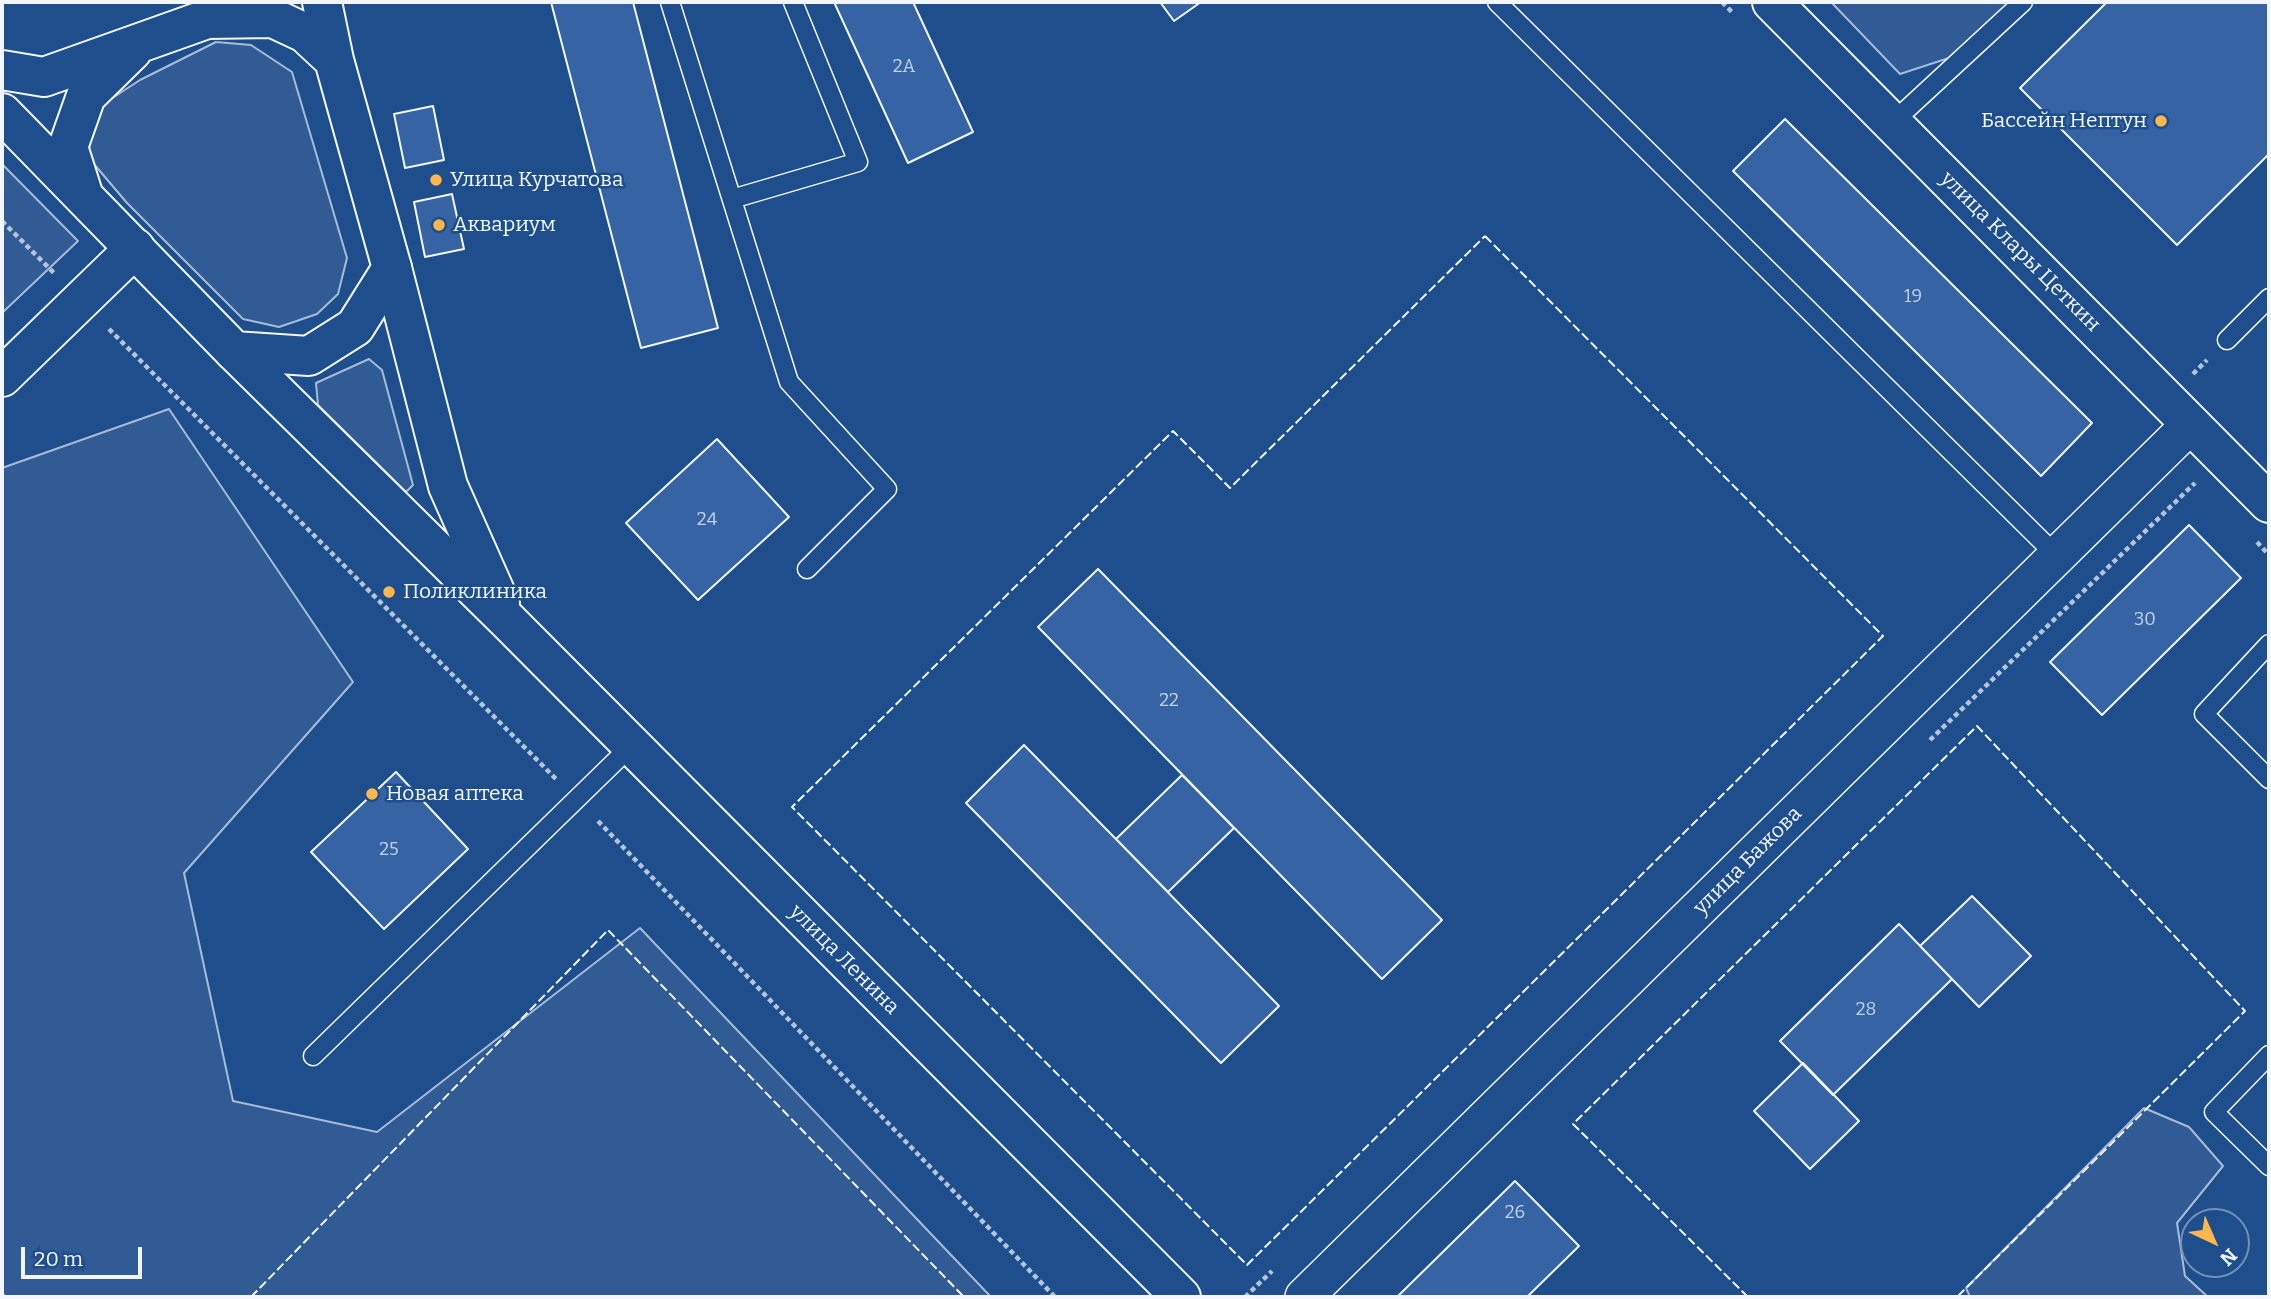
<!DOCTYPE html>
<meta charset="utf-8">
<style>
body{margin:0}
#map{position:relative;width:2271px;height:1299px;overflow:hidden;background:#1f4e8c;font-family:Bitter,serif}
canvas{display:block}
.frame{position:absolute;inset:0;border:4px solid #f2f6ff;pointer-events:none}
.north{position:absolute;left:2180px;top:1208px;width:70px;height:70px;box-sizing:border-box;background:#1f4e8c;border:2px solid #7391ba;border-radius:50%;rotate:136deg;font-size:19px;font-weight:700;line-height:28px;text-align:center;color:#f2f6ff}
.north::after{content:'';display:block;margin:auto;width:24px;height:32px;background:#ffb74d;clip-path:polygon(50% 0,100% 100%,50% 72%,0 100%)}
.scale{position:absolute;left:21px;top:1247px;width:121px;height:32px;box-sizing:border-box;border:4px solid #f2f6ff;border-top:0;padding-left:9px;font-size:21px;line-height:24px;white-space:nowrap;color:#f2f6ff;-webkit-text-stroke:5px #1f4e8c;paint-order:stroke}
</style>
<div id="map">
<canvas width="2271" height="1299"></canvas>
<div class="frame"></div>
<div class="north">N</div>
<div class="scale">20 m</div>
</div>
<script>
const ctx = document.querySelector('canvas').getContext('2d');
ctx.lineJoin = 'round';
function paint(path, color) { ctx.fillStyle = color; ctx.fill(path, 'evenodd'); }
const poly = rows => new Path2D(rows.map(r => 'M' + r).join(''));
function strokePath(path, color, width, dash) { ctx.strokeStyle = color; ctx.lineWidth = width; ctx.lineCap = dash ? 'butt' : 'round'; ctx.setLineDash(dash || []); ctx.stroke(path); }
function write(font, color, halo, rows, align = 'center') {
  ctx.font = font + ' Bitter,serif'; ctx.lineWidth = 5; ctx.setLineDash([]); ctx.textBaseline = 'middle'; ctx.strokeStyle = halo; ctx.fillStyle = color; for (const [text, x, y, turn = 0] of rows) {
    ctx.save(); ctx.translate(x, y); ctx.rotate((+turn || 0) * Math.PI / 180); ctx.textAlign = isNaN(turn) ? turn : align; if (halo) ctx.strokeText(text, 0, 0); ctx.fillText(text, 0, 0); ctx.restore();
  }
}
const built = poly([
 [1831,2,2009,2,1961,54,1900,74,1831,2],
 [216,42,251,45,292,72,347,258,338,294,317,314,279,327,243,319,127,203,88,157,94,110,140,80,216,42],
 [2,164,78,241,2,313,2,164],
 [369,359,382,370,413,485,406,492,318,405,316,383,369,359],
 [169,409,353,682,184,873,233,1101,377,1132,640,928,991,1297,6,1297,2,1293,2,468,169,409],
 [2144,1108,2189,1127,2223,1166,2177,1223,2185,1276,2208,1297,1970,1297,1966,1288,2144,1108]
]);
paint(built, '#305b95');
strokePath(built, '#a8bbd7', 2);
const building = poly([
 [551,2,633,2,718,328,641,348,551,2],
 [834,2,913,2,973,132,908,163,834,2],
 [1160,2,1201,2,1174,21,1160,2],
 [2107,2,2269,2,2269,154,2177,245,2020,88,2107,2],
 [433,106,444,160,405,168,394,114,433,106],
 [1785,119,2092,423,2041,476,1733,171,1785,119],
 [452,194,464,249,425,257,414,202,452,194],
 [717,439,789,517,698,600,626,523,717,439],
 [2189,525,2241,578,2102,715,2050,662,2189,525],
 [1098,569,1442,920,1382,979,1038,627,1098,569],
 [1024,745,1279,1006,1221,1063,966,803,1024,745],
 [396,772,468,849,384,929,311,852,396,772],
 [1182,775,1234,828,1168,892,1116,839,1182,775],
 [1972,896,2031,956,1979,1007,1920,946,1972,896],
 [1899,924,1952,979,1833,1095,1780,1041,1899,924],
 [1803,1063,1859,1121,1810,1169,1754,1111,1803,1063],
 [1515,1181,1579,1246,1527,1297,1397,1297,1515,1181]
]);
paint(building, '#3563a3');
strokePath(building, '#f2f6ff', 2);
const service = poly([
 [670,2,789,382,887,489,807,569],
 [1497,2,2058,557],
 [1892,123,2023,2],
 [732,199,858,162,793,2],
 [2227,340,2269,298],
 [2269,644,2204,714,2269,779],
 [2269,1055,2214,1112,2269,1166],
 [313,1056,631,746]
]);
const minor = poly([
 [1304,1297,2191,424]
]);
const tertiary = poly([
 [1772,2,2269,503],
 [392,268,448,486,500,603],
 [234,351,508,621,1181,1297],
 [2,377,135,248]
]);
const secondary = poly([
 [322,2,334,60],
 [2,70,44,77,207,19,273,18,305,33,334,60,392,268,355,327,309,356,234,351,2,113],
 [83,194,68,147,86,96,132,51]
]);
strokePath(service, '#f2f6ff', 21);
strokePath(minor, '#f2f6ff', 40);
strokePath(tertiary, '#f2f6ff', 42);
strokePath(secondary, '#f2f6ff', 42);
strokePath(poly([
 [1722,2,1734,14],
 [2,221,54,273],
 [109,329,557,780],
 [2193,374,2207,360],
 [2257,542,2269,555],
 [1930,740,2195,483],
 [598,821,1055,1297],
 [1245,1297,1272,1271]
]), '#b3c4dc', 4.5, [5, 3.5]);
strokePath(service, '#1f4e8c', 18);
strokePath(minor, '#1f4e8c', 37);
strokePath(tertiary, '#1f4e8c', 38);
strokePath(secondary, '#1f4e8c', 38);
strokePath(poly([
 [1485,236,1883,636,1247,1265,792,807,1173,431,1230,488,1485,236],
 [251,1297,608,930,964,1297],
 [1748,1297,1573,1124,1977,726,2245,1011,1957,1297]
]), '#f2f6ff', 2, [9, 3.5]);
for (const [x, y, r, color] of [
 [2161,121,7,"#ffb74d"],
 [436,180,7,"#ffb74d"],
 [439,225,7,"#ffb74d"],
 [389,592,7,"#ffb74d"],
 [372,794,7,"#ffb74d"]
]) { const dot = new Path2D(); dot.arc(x, y, r, 0, 2 * Math.PI); ctx.fillStyle = color; ctx.fill(dot); strokePath(dot, '#1f4e8c', 2.5); }
write('18px', '#c3d1e8', null, [
 ["2А",904,67],
 ["19",1913,297],
 ["24",707,520],
 ["30",2145,620],
 ["22",1169,701],
 ["25",389,850],
 ["28",1866,1010],
 ["26",1515,1213]
]);
write('21px', '#f2f6ff', '#1f4e8c', [
 ["Бассейн Нептун",2147,121,"right"],
 ["Улица Курчатова",450,180],
 ["Аквариум",453,225],
 ["Поликлиника",403,592],
 ["Новая аптека",386,794]
], 'left');
write('21px', '#f2f6ff', '#1f4e8c', [
 ["улица Клары Цеткин",2020,252,45],
 ["улица Бажова",1748,861,-45],
 ["улица Ленина",844,960,45]
]);
</script>
